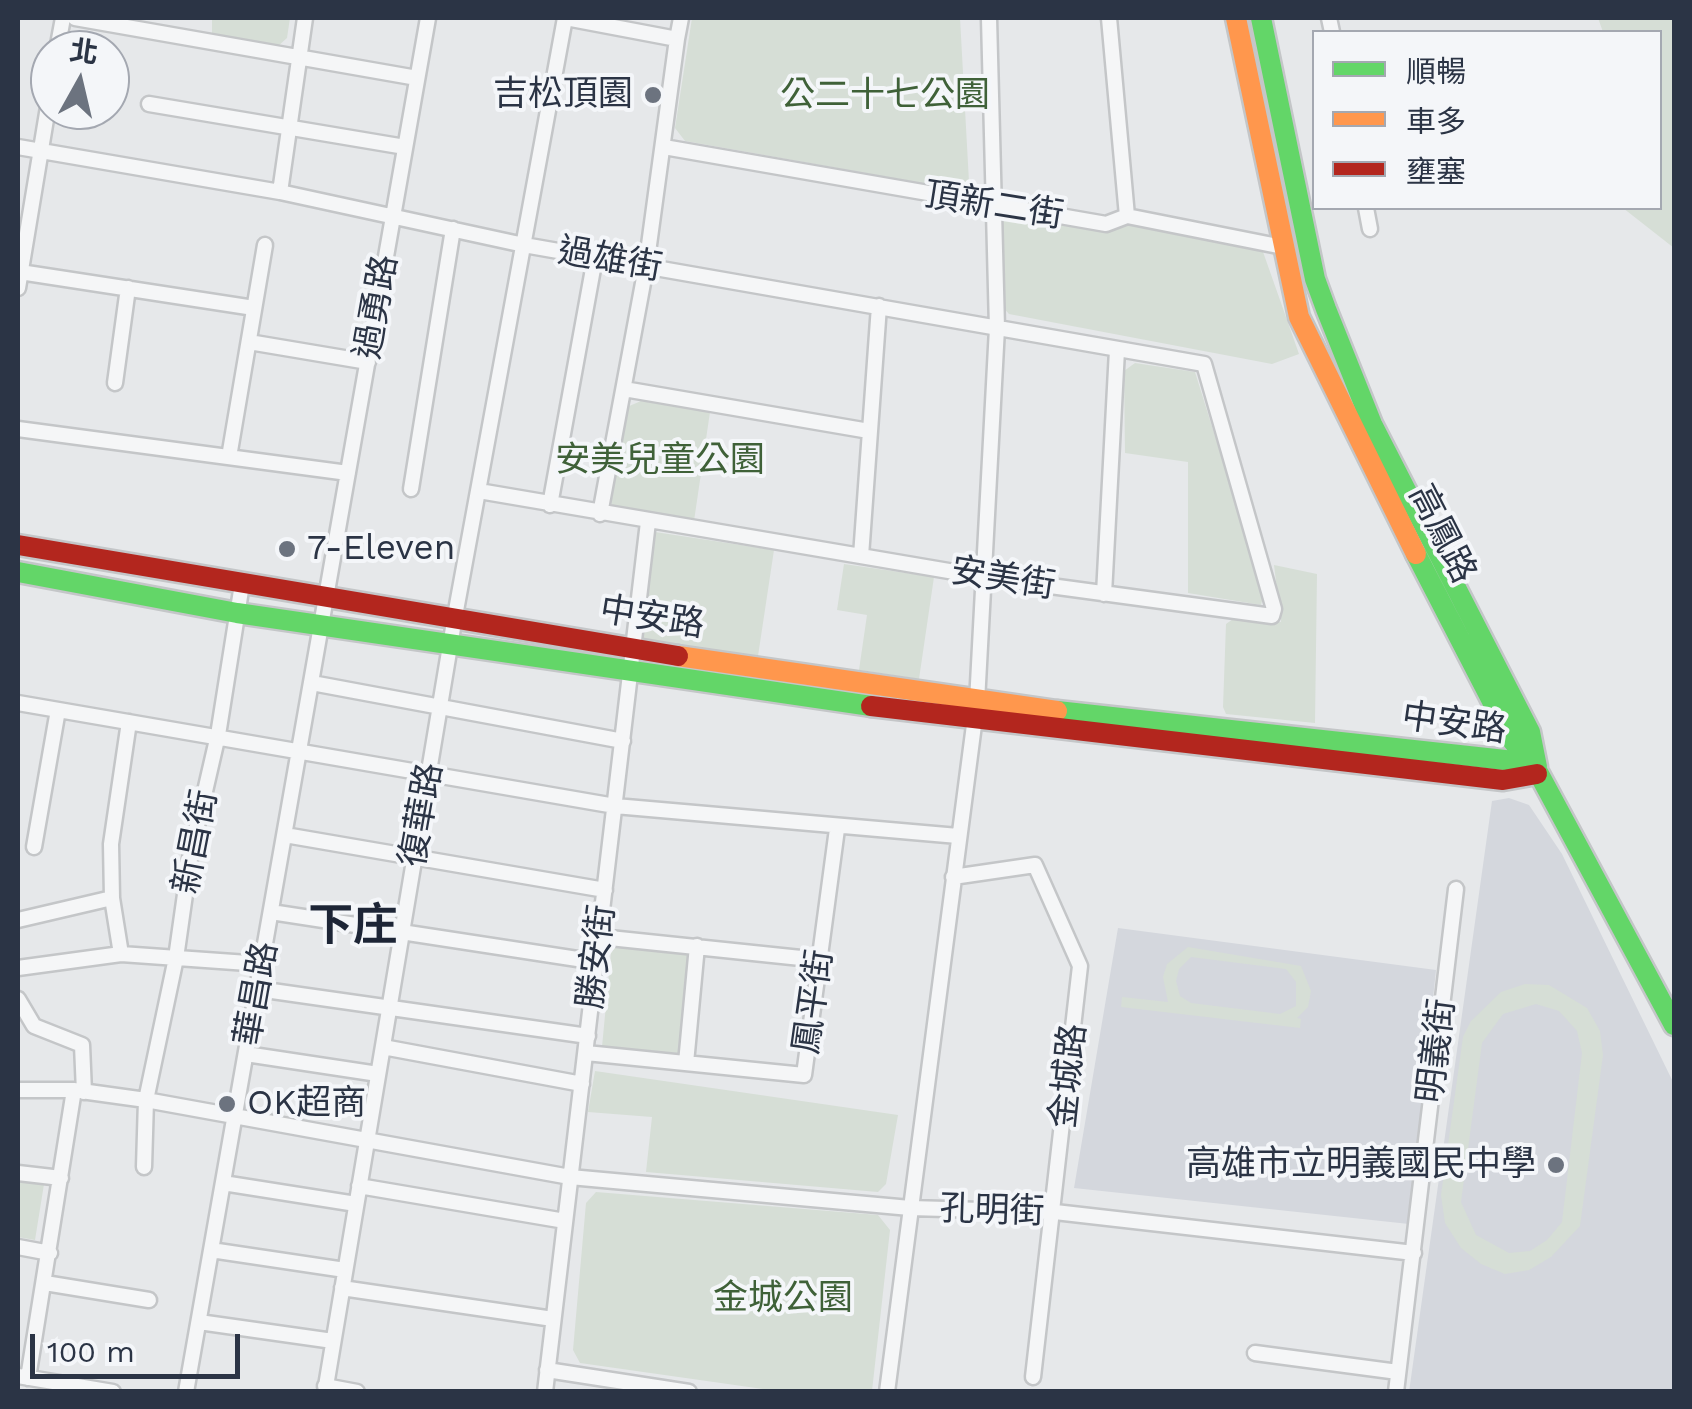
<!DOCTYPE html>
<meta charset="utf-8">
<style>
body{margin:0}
#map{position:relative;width:1692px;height:1409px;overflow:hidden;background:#e6e8ea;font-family:"Work Sans","Noto Sans TC",sans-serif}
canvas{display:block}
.frame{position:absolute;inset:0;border:20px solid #2b3445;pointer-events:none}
.legend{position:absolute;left:1312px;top:30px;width:350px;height:180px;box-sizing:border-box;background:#f4f6f9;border:2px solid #a4a8b1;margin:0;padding:12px 18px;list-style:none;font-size:30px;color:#2b3445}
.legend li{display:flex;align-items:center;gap:20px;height:50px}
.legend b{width:50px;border:2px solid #a4a8b1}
.north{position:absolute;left:30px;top:30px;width:100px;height:100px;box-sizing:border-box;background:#f4f6f9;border:2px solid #a4a8b1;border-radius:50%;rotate:8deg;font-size:28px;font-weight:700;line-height:40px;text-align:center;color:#2b3445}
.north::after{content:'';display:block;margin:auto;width:35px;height:45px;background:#6c737f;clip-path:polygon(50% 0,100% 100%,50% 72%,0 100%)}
.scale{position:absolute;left:30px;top:1334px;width:210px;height:45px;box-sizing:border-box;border:5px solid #2b3445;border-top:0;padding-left:12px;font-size:30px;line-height:35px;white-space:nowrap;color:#2b3445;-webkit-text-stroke:8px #f4f6f9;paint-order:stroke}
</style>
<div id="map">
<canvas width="1692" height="1409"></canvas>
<div class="frame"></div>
<ul class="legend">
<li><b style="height:12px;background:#63d668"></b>順暢</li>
<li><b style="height:12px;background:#ff974d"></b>車多</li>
<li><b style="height:12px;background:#b3261e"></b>壅塞</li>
</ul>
<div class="north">北</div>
<div class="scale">100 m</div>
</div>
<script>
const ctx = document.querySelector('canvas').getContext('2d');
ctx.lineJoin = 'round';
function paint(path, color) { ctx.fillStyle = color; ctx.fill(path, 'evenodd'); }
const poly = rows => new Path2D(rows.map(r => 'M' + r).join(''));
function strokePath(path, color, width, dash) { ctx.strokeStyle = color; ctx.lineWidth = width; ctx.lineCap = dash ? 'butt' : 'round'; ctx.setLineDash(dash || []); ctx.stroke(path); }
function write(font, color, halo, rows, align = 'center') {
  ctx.font = font + ' "Work Sans","Noto Sans TC",sans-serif'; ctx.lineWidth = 8; ctx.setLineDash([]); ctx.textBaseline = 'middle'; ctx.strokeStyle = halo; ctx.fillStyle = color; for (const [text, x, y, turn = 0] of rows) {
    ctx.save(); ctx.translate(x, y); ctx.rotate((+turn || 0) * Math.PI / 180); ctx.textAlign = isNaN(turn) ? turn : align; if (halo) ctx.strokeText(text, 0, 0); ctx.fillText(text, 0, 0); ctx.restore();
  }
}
paint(poly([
 [1509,798,1529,805,1562,854,1674,1084,1674,1391,1409,1392,1492,801],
 [1118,928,1436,970,1409,1224,1074,1188]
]), '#d4d7dd');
paint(poly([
 [212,18,290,18,287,38,277,47,212,37],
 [692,18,960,18,969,182,961,190,685,141,675,128],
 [1598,18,1674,18,1674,248,1623,208,1660,208,1660,32,1603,32],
 [1004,215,1108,231,1128,222,1262,249,1299,354,1272,364,1009,314,1000,304,995,224],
 [1135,363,1195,372,1264,593,1261,605,1188,593,1188,462,1125,453,1124,371],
 [641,401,710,412,694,521,611,505,627,407],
 [655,532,774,550,758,656,641,639,650,537],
 [844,564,934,577,919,679,859,670,867,615,837,610],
 [1274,565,1317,574,1315,723,1226,714,1223,707,1226,624,1233,619,1281,622],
 [619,944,686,951,690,960,681,1052,675,1057,602,1047,611,952],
 [1188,947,1301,966,1311,991,1308,1007,1297,1018,1301,1019,1300,1028,1121,1007,1122,997,1168,1002,1163,977,1167,964],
 [1191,957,1286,969,1296,982,1296,1006,1280,1014,1191,1003,1180,996,1176,981,1179,969],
 [1525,984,1549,985,1587,1008,1600,1031,1603,1055,1580,1226,1551,1257,1529,1270,1505,1274,1481,1264,1461,1248,1445,1223,1441,1195,1463,1037,1471,1021,1501,992],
 [1536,1004,1559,1011,1577,1031,1582,1053,1562,1222,1547,1240,1530,1251,1509,1253,1476,1235,1461,1202,1482,1043,1503,1014],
 [595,1071,898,1115,886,1184,878,1192,646,1172,652,1117,588,1112],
 [18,1174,45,1178,35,1240,18,1237],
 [596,1192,878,1215,890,1230,872,1391,777,1391,580,1363,573,1350,586,1203]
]), '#d6ded6');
const street = poly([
 [75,18,417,78],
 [566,18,677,39,646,267,600,514],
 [1329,18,1332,32],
 [677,39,681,18],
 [57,50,63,18],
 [149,104,405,147],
 [18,147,280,192,524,245,1204,364,1274,609,1272,616,984,577,479,491],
 [664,147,1106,224,1127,216,1109,18],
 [280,192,305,18],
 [1366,208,1370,229],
 [1127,216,1283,247],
 [20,272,254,308],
 [18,288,50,95],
 [249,342,368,362],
 [115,383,128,288],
 [624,389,869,431],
 [18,429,348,473],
 [229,457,265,245],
 [411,489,453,229],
 [550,505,595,258],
 [861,556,879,306],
 [1104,594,1117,350],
 [312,683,623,741],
 [18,703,615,806,958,836],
 [285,835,605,890],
 [34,847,58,710],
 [953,877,1035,865,1080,966,1033,1377],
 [271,912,597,962],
 [18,920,112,898],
 [600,937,820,960],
 [121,954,112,898,111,844,129,722],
 [18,968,121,954,262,964],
 [258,989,588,1036],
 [18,999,34,1026,82,1045,84,1092],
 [383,1047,582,1084],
 [586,1053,804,1075,837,829],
 [246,1054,378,1074],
 [686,1063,697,946],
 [18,1090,74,1090,146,1100,570,1177,910,1208,1055,1212,1414,1253],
 [144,1167,146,1100,176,958,191,852,218,735,242,584],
 [18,1173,61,1178],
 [223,1183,356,1204],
 [359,1186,565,1221],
 [18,1247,50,1253],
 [211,1250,345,1270],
 [45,1283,149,1300],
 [342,1288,553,1319],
 [199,1322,333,1341],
 [1255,1353,1398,1372],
 [547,1370,689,1392],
 [18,1376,113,1392],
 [28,1378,74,1090],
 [325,1386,357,1392],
 [186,1392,428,18],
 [325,1392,455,616,565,18],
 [545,1392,648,522],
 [887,1392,977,702,997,328,989,18],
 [1396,1392,1456,889]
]);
const fast = poly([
 [1261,18,1315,279,1326,309,1372,424,1530,732,1537,767],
 [1416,554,1512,740,1539,774,1674,1025],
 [18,572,237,613,871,706],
 [1057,711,1505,760,1539,774]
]);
const slow = poly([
 [1236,18,1299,317,1416,554],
 [678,656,1057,711]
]);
const jam = poly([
 [18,545,678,656],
 [871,706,1503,780,1537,774]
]);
strokePath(street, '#c4c6c8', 19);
strokePath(fast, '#c4c6c8', 25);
strokePath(slow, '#c4c6c8', 25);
strokePath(jam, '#c4c6c8', 25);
strokePath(street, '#f5f6f7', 14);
strokePath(fast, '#63d668', 20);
strokePath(slow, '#ff974d', 20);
strokePath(jam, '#b3261e', 20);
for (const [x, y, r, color] of [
 [653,95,10,"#6c737f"],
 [287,549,10,"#6c737f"],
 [227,1104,10,"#6c737f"],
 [1556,1165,10,"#6c737f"]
]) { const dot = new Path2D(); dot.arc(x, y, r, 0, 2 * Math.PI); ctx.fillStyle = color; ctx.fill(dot); strokePath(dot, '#f4f6f9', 4); }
write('35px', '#2b3445', '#f4f6f9', [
 ["吉松頂園",633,95],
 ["7-Eleven",307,549,"left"],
 ["OK超商",247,1104,"left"],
 ["高雄市立明義國民中學",1536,1165]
], 'right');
write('35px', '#3f6138', '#f4f6f9', [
 ["公二十七公園",885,96],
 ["安美兒童公園",660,461],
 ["金城公園",783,1299]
]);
write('35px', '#2b3445', '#f4f6f9', [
 ["頂新二街",994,206,9],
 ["過雄街",610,260,10],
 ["過勇路",377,307,-80],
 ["高鳳路",1442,534,63],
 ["安美街",1003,579,9],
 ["中安路",652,618,9],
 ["中安路",1454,724,8],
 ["復華路",422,815,-80],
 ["新昌街",196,842,-79],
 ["勝安街",597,957,-83],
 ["華昌路",257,994,-80],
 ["鳳平街",814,1002,-82],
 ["明義街",1437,1051,-83],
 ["金城路",1069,1076,-84],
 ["孔明街",992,1211,2]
]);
write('bold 45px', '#1d2536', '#f4f6f9', [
 ["下庄",353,927]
]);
</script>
